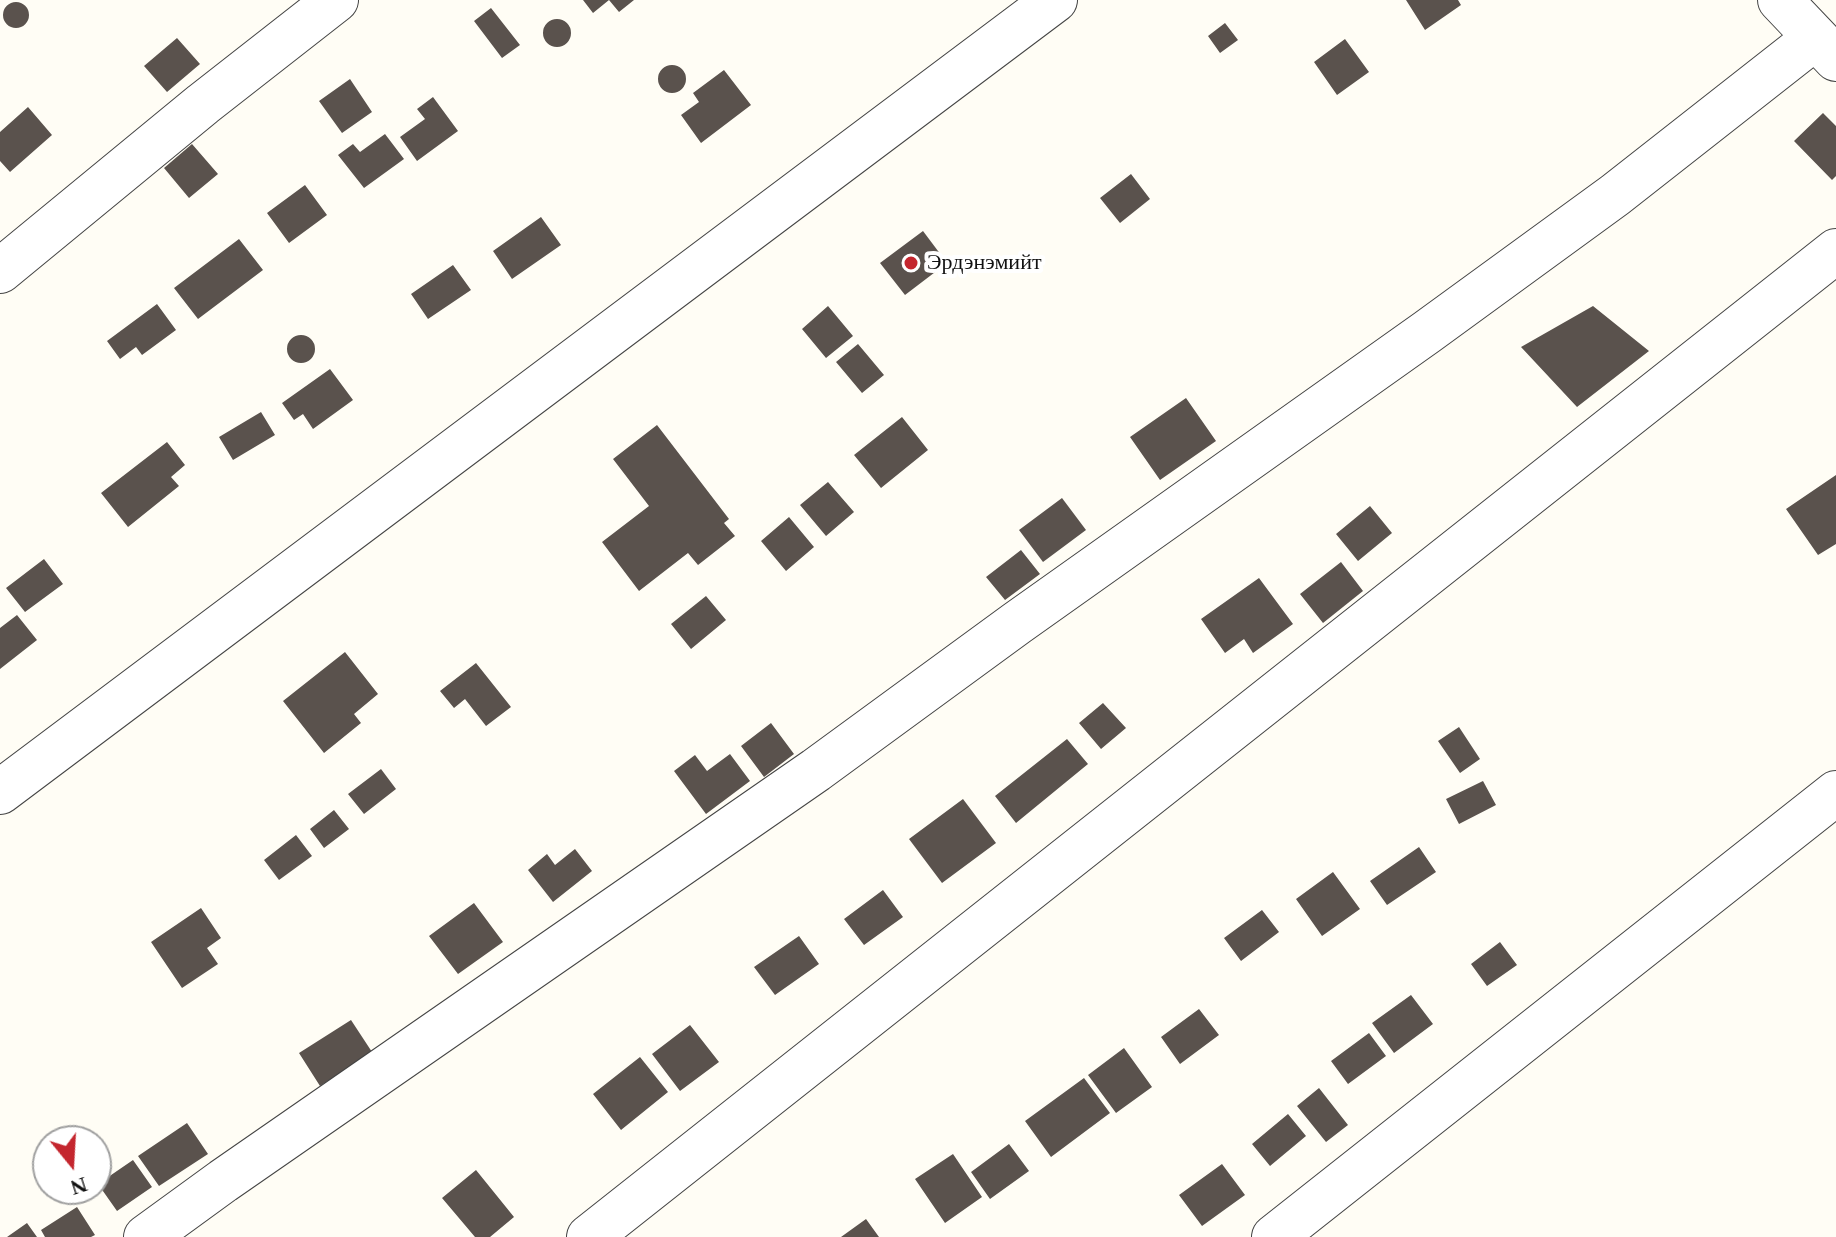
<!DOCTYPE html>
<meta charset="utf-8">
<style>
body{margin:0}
#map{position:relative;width:1836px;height:1237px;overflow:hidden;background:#fffdf5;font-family:"Times New Roman",serif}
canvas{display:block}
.north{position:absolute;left:32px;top:1125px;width:80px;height:80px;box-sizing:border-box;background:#fff;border:2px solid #a0a0a0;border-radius:50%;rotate:162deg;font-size:22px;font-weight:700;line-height:32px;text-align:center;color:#111}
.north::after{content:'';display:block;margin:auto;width:28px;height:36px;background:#c4262e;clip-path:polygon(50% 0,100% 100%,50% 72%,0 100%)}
</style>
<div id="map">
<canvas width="1836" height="1237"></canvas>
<div class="north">N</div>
</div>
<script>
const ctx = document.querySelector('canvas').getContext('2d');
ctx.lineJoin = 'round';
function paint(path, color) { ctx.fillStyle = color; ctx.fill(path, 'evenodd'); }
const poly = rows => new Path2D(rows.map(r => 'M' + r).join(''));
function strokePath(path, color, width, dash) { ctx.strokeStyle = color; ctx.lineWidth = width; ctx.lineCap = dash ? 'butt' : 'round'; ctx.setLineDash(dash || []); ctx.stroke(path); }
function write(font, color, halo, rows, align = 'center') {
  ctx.font = font + ' "Times New Roman",serif'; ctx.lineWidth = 8; ctx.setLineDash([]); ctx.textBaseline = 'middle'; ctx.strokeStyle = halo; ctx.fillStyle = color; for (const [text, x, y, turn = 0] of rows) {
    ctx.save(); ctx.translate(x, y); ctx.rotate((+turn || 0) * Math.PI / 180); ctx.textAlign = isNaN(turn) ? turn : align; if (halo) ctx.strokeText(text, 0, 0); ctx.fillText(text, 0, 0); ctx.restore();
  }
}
paint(poly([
 [583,0,634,0,619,12,609,0,593,13],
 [1406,0,1458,0,1461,5,1425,30],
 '3 15a13 13 0 1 1 26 0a13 13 0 1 1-26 0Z',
 [491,8,520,45,502,58,474,21],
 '543 33a14 14 0 1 1 28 0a14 14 0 1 1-28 0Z',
 [1225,23,1238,40,1220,53,1208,36],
 [177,38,200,64,167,92,144,66],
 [1345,39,1369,72,1337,95,1314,62],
 '658 79a14 14 0 1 1 28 0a14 14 0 1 1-28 0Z',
 [724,70,751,105,701,143,681,115,699,102,693,93],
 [350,79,372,112,342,133,319,101],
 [433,97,458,131,417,161,400,137,425,119,417,109],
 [28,107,52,135,10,172,0,161,0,132],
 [1823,113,1836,126,1836,176,1832,180,1794,141],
 [385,134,404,159,364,188,338,155,353,144,360,152],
 [192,144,218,174,189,198,164,168],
 [1131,174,1150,199,1120,223,1100,198],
 [305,185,327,215,289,243,267,213],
 [541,217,561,245,512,279,493,251],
 [923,231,947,263,905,295,880,263],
 [239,239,263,270,198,319,174,288],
 [453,265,471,290,428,319,411,294],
 [157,304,176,330,142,355,136,347,120,359,107,341],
 [828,306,853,336,826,358,802,329],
 [1593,306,1649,351,1577,407,1521,347],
 '287 349a14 14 0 1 1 28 0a14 14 0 1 1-28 0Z',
 [858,344,884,375,862,393,836,362],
 [330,369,353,400,313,429,303,414,294,420,282,403],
 [1186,398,1216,441,1160,480,1130,437],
 [261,412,275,435,233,460,219,437],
 [902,417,928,450,881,488,854,455],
 [657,425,729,519,724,523,735,536,698,565,688,553,639,591,602,542,649,506,613,459],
 [167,442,185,465,171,477,179,486,128,527,101,493],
 [1836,475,1836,544,1818,555,1786,509],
 [828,482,854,512,826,536,800,505],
 [1062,498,1086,530,1043,562,1019,530],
 [1370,506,1392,533,1358,561,1336,534],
 [789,517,814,547,786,571,761,541],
 [1021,550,1040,574,1005,600,986,577],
 [44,559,63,584,25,612,6,588],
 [1341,562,1363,591,1323,623,1300,594],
 [1259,578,1293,624,1253,653,1244,639,1225,653,1201,619],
 [706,596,726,620,691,649,671,624],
 [17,615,37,640,0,669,0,628],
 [345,652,378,694,354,714,361,723,324,753,283,701],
 [476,663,511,707,486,726,465,699,454,708,440,691],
 [1103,703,1126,728,1101,749,1079,723],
 [771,723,794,754,764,777,741,746],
 [1459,727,1480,759,1460,773,1438,741],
 [1067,739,1088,764,1016,823,995,796],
 [730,754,750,781,706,814,674,771,695,755,707,771],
 [381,769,396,789,364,814,348,794],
 [1483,781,1496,805,1459,824,1446,799],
 [963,799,996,843,942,883,909,839],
 [334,810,349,829,324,848,310,829],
 [296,835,312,856,279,880,264,860],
 [1419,847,1436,872,1387,905,1370,881],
 [575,849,592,871,553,902,528,870,547,854,555,865],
 [1333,872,1360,909,1322,936,1296,899],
 [883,890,903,917,864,945,844,919],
 [474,903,503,942,458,974,429,936],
 [201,908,221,938,207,948,218,964,182,988,151,942],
 [1262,910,1279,932,1241,961,1224,938],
 [799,936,819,964,775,995,754,967],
 [1500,942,1517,965,1487,986,1471,964],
 [1411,995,1433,1024,1394,1053,1372,1023],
 [1199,1009,1219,1035,1180,1064,1161,1037],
 [351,1020,372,1052,320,1086,299,1053],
 [690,1025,719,1062,680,1091,652,1054],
 [1369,1033,1386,1056,1348,1084,1331,1061],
 [1124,1048,1152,1087,1116,1113,1088,1075],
 [640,1057,668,1092,621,1130,593,1094],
 [1084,1078,1110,1113,1051,1157,1025,1121],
 [1319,1088,1348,1125,1326,1142,1297,1106],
 [1288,1114,1306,1136,1270,1166,1252,1144],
 [187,1123,208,1154,159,1186,138,1156],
 [1009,1144,1029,1171,990,1199,971,1172],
 [953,1154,982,1197,945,1223,915,1179],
 [133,1160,152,1187,117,1211,98,1184],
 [1222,1164,1245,1195,1202,1226,1179,1195],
 [476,1170,514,1217,490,1237,475,1237,442,1198],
 [77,1207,95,1235,91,1237,45,1237,41,1230],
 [866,1219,879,1237,841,1237],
 [27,1223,37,1237,7,1237]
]), '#5a524d');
const minor = poly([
 [1780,0,1836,59],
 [0,271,203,104,336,0],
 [0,792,1055,0],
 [146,1237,223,1181,816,770,1017,623,1427,332,1615,195,1815,38],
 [589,1237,1836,251],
 [1274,1237,1836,793]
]);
strokePath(minor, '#444', 46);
strokePath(minor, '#fff', 44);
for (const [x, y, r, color] of [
 [911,263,8,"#c4262e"]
]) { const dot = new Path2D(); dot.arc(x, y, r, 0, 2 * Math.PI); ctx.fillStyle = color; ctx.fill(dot); strokePath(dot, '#fff', 3); }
write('22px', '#111', '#fff', [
 ["Эрдэнэмийт",927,263]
], 'left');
</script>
